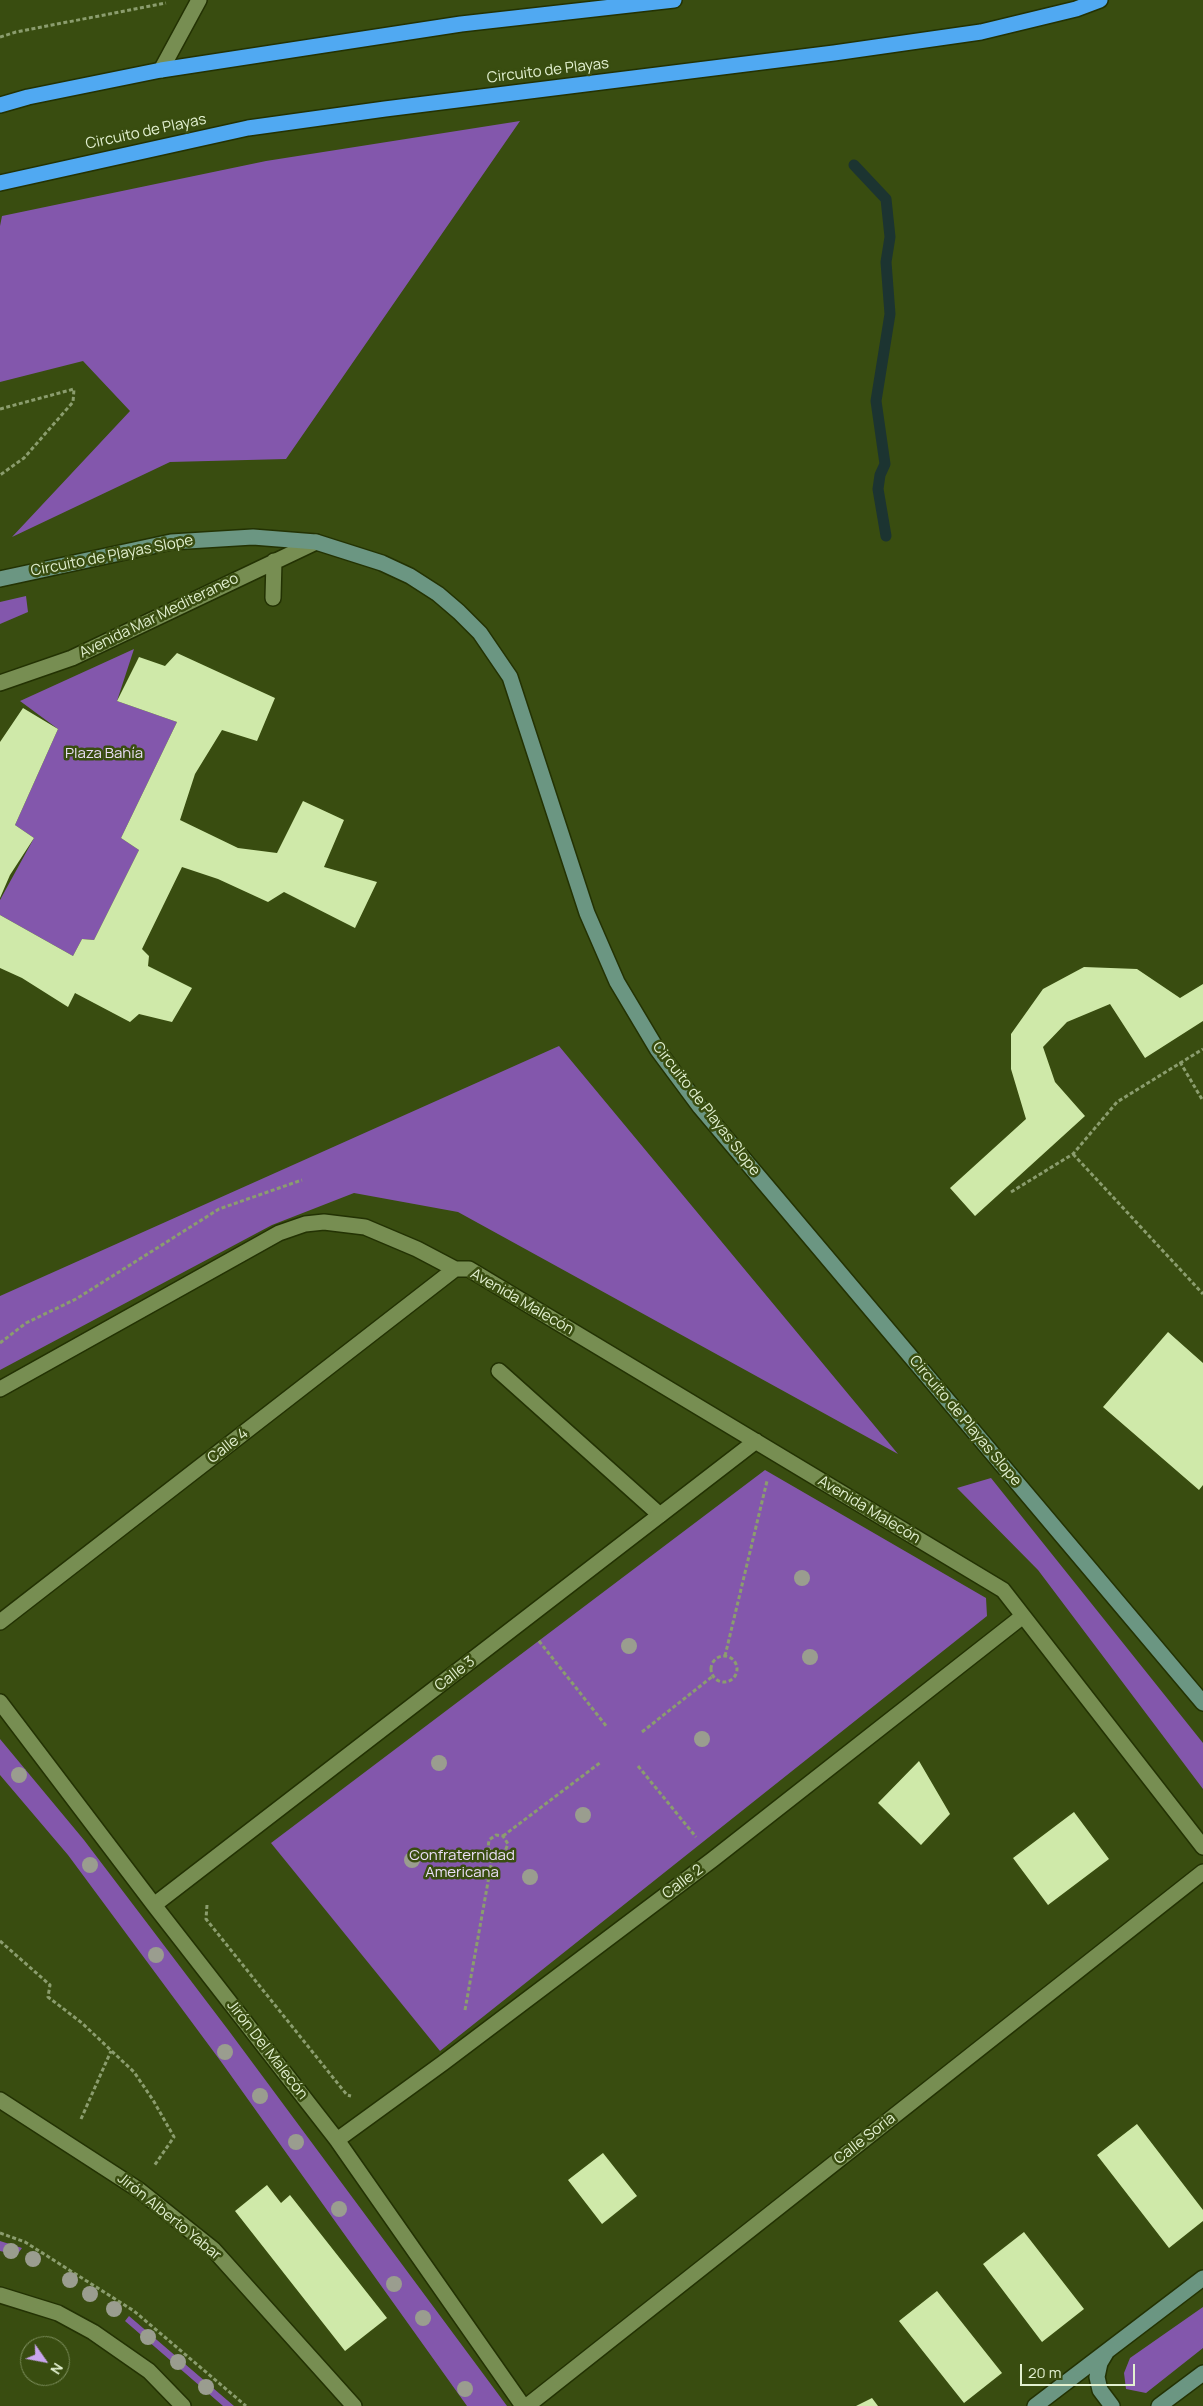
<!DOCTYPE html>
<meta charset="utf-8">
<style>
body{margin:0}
#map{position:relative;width:1203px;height:2406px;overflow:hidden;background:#394d10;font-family:Manrope,sans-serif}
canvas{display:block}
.north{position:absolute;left:20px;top:2336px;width:50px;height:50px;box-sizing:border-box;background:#394d10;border:1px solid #7d8e5d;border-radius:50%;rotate:123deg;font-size:14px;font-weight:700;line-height:20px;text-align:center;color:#e2f0d0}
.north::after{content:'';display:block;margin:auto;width:18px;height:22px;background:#c9a5ee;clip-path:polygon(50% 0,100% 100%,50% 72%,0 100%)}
.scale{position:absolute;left:1020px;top:2364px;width:115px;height:22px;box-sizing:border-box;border:2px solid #e2f0d0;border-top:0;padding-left:6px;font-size:15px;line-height:18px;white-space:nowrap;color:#e2f0d0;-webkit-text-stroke:4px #394d10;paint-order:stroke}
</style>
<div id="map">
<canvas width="1203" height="2406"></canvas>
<div class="north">N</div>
<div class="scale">20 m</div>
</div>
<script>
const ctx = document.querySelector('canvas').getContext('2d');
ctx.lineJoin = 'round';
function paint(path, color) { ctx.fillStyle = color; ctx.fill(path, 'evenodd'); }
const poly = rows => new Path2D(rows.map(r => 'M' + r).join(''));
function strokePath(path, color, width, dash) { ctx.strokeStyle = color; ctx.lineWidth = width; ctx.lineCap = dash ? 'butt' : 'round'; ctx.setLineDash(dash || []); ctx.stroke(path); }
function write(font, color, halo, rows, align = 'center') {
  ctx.font = font + ' Manrope,sans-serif'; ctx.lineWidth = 5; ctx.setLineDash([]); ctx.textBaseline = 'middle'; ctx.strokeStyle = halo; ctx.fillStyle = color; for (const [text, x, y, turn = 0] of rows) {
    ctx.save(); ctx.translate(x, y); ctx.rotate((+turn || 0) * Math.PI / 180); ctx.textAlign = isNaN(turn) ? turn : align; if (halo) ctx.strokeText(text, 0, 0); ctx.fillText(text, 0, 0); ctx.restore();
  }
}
paint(poly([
 [520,121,286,459,170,462,12,537,130,411,83,361,0,382,0,226,2,216,266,161],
 [26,596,28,612,0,624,0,602],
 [134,649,117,701,177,722,121,838,139,850,94,940,82,939,73,956,0,915,0,900,34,838,15,825,58,729,20,701],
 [559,1046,898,1454,458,1212,354,1193,272,1225,0,1370,0,1296],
 [765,1470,986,1598,987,1616,440,2051,271,1843],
 [991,1478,1203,1743,1203,1789,1038,1570,957,1488],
 [0,1739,84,1840,229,2031,507,2406,467,2406,222,2063,68,1855,0,1775],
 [0,2241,22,2248,17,2255,0,2251],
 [1203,2307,1203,2348,1146,2393,1126,2389,1124,2373,1130,2358],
 [129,2316,234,2406,223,2406,125,2321]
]), '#8357ac');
strokePath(poly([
 [854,165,886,199,890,237,886,262,890,314,876,401,885,464,880,475,878,489,886,536]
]), '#1c3431', 11);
paint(poly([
 [177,653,275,698,257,741,222,730,195,774,180,820,238,848,277,853,303,801,344,820,324,867,377,882,355,928,284,892,268,902,218,879,182,867,142,949,149,956,148,966,192,988,172,1022,139,1014,130,1022,75,993,68,1007,22,978,0,968,0,915,73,956,82,939,94,940,139,850,121,838,177,722,117,701,139,657,165,666],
 [23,708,58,729,15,825,34,838,10,875,0,898,0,742],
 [1084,967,1137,969,1180,998,1203,984,1203,1021,1145,1058,1110,1004,1067,1022,1043,1047,1055,1082,1085,1116,975,1216,950,1188,1026,1119,1011,1069,1011,1034,1043,989],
 [1168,1332,1203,1363,1203,1485,1199,1490,1103,1407],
 [919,1761,950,1814,921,1845,878,1803],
 [1074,1812,1109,1859,1048,1905,1013,1858],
 [1137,2124,1203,2210,1203,2221,1169,2248,1097,2155],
 [603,2153,637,2196,602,2224,568,2180],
 [267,2185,281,2203,290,2195,387,2318,345,2351,235,2211],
 [1024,2232,1084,2309,1042,2342,983,2264],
 [937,2291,1002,2373,964,2403,899,2321],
 [872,2398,878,2406,856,2406]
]), '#cfe9a9');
const lane = poly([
 [161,70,199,0],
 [273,598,274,561],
 [0,683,72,658,316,542],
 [499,1371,660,1515]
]);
const street = poly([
 [0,1389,279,1233,305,1224,324,1222,365,1227,417,1249,455,1269,469,1269,1003,1590,1203,1847],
 [0,1622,455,1269],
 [0,1702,154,1905,337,2140,523,2406],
 [154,1905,756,1441],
 [0,2100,139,2190,213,2249,354,2406],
 [337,2140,443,2063,712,1860,1023,1616],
 [0,2295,58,2313,93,2332,149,2371,183,2406],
 [527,2406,1203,1872]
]);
const secondary = poly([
 [0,579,171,542,253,537,316,542,382,563,410,576,438,594,459,612,480,633,510,677,587,913,617,982,657,1049,700,1107,1203,1703],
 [1106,2353,1100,2363,1097,2377,1100,2390,1112,2406],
 [1035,2406,1203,2278],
 [1159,2406,1203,2373]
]);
const highway = poly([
 [0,105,28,97,161,70,461,24,674,0],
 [0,183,248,128,385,109,834,53,981,32,1076,9,1100,0]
]);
strokePath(lane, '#233203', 18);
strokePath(street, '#233203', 18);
strokePath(secondary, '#233203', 18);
strokePath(highway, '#233203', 18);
strokePath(poly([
 [0,37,16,32,166,3],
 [0,409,74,389,73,402,24,458,0,475],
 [1180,1062,1203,1101],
 [1073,1154,1203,1294],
 [1011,1192,1073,1154,1117,1102,1203,1049],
 [0,1343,26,1323,76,1299,219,1209,302,1180],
 [539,1641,607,1727],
 [725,1656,767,1481],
 '711 1669a13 13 0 1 1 26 0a13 13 0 1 1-26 0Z',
 [642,1732,713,1676],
 [638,1766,696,1837],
 [503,1836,601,1762],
 [207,1905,206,1919,347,2095,351,2096],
 [0,1941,50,1985,48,1997,82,2023,134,2072,153,2100,174,2137,154,2166],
 [465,2010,493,1854,488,1848,489,1840,496,1835,503,1836,508,1844,505,1851,500,1855,493,1854],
 [81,2119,111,2051],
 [0,2233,25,2242,134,2311,246,2406]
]), '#8b9d6e', 3, [4, 2.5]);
strokePath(lane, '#778e52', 15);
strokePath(street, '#778e52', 15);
strokePath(secondary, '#6b9682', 15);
strokePath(highway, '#50a9f2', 15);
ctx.fillStyle = '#9a9d8f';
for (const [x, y] of [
 [802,1578],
 [629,1646],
 [810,1657],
 [702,1739],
 [439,1763],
 [19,1775],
 [583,1815],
 [412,1860],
 [90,1865],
 [530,1877],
 [156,1955],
 [225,2052],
 [260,2096],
 [296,2142],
 [339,2209],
 [11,2251],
 [33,2259],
 [70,2280],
 [394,2284],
 [90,2294],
 [114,2309],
 [423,2318],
 [148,2337],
 [178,2362],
 [206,2387],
 [465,2389]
]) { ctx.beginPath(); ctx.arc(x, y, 8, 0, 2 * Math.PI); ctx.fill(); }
write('15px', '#e2f0d0', '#394d10', [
 ["Circuito de Playas",548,71,-7],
 ["Circuito de Playas",146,132,-12],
 ["Circuito de Playas Slope",112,556,-11],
 ["Avenida Mar Mediteraneo",159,616,-26],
 ["Circuito de Playas Slope",706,1109,52],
 ["Avenida Malecón",522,1302,30],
 ["Circuito de Playas Slope",965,1421,50],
 ["Calle 4",228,1446,-38],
 ["Avenida Malecón",869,1510,31],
 ["Calle 3",455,1674,-38],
 ["Calle 2",683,1882,-37],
 ["Jirón Del Malecón",267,2050,52],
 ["Calle Soria",865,2139,-38],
 ["Jirón Alberto Yabar",169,2217,39]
]);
write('15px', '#eadef7', '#394d10', [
 ["Plaza Bahía",104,754],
 ["Confraternidad",462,1856],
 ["Americana",462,1873]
]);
</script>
